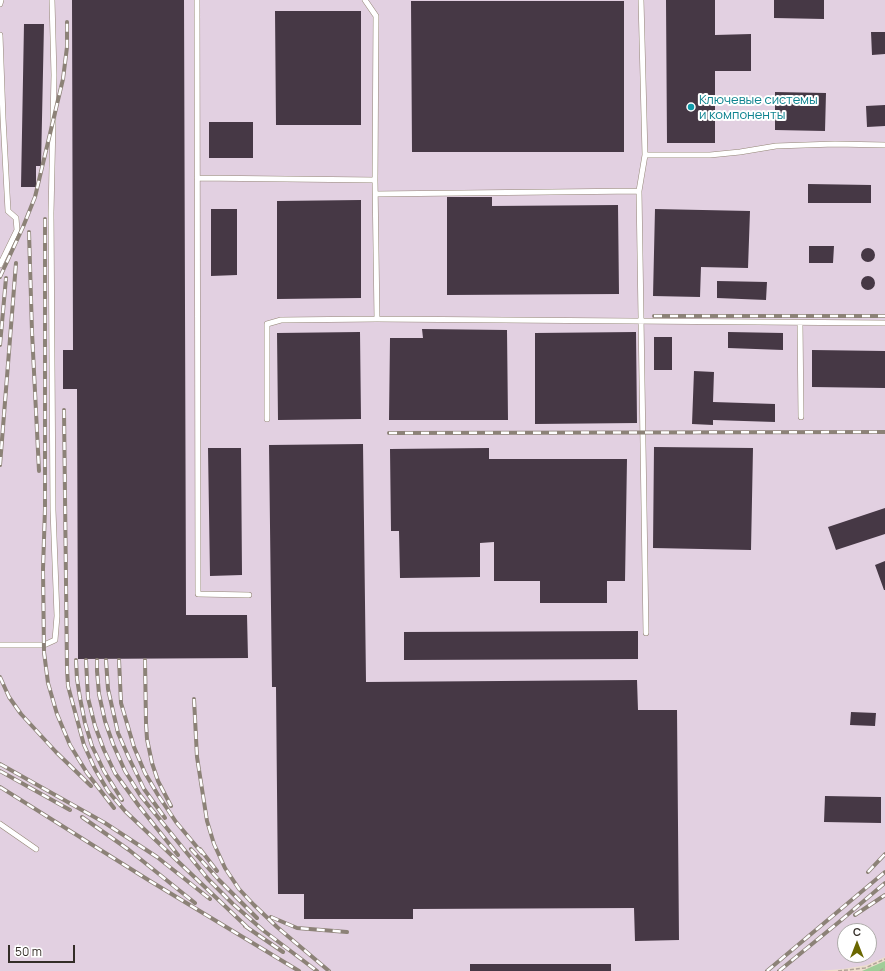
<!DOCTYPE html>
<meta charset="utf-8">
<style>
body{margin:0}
#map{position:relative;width:885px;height:971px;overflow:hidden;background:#eddecd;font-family:Manrope,sans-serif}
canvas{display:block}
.north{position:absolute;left:837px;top:923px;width:40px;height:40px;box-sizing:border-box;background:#fff;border:1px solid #adaba9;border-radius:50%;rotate:0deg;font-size:11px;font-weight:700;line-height:16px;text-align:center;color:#332d27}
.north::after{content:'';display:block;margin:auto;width:14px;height:18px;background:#6a6700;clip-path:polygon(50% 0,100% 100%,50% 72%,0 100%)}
.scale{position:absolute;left:8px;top:945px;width:67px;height:18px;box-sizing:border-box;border:2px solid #332d27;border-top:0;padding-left:5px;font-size:12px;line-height:14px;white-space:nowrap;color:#332d27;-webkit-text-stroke:3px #fff;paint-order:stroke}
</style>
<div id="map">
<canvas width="885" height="971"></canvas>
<div class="north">С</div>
<div class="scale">50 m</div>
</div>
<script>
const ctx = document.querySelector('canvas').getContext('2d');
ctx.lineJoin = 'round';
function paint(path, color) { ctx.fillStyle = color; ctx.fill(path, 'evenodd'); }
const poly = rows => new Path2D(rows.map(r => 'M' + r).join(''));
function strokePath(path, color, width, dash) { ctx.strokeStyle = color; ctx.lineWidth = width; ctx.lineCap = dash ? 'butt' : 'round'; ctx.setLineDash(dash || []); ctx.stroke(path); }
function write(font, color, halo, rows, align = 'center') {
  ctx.font = font + ' Manrope,sans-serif'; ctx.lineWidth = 4; ctx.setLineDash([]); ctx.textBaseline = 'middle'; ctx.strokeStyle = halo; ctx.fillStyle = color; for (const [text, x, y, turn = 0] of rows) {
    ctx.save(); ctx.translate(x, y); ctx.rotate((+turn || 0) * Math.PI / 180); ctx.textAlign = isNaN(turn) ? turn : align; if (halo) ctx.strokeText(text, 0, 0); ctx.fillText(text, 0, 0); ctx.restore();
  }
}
paint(poly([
 [0,0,885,0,885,957,867,965,843,969,816,971,0,971],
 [845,931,869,931,869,955,845,955]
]), '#e2d0e1');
paint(poly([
 [885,961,885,971,862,971]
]), '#9fcd98');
paint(poly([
 [72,0,184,0,186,615,247,615,248,658,78,659,77,389,63,389,63,350,73,350],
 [666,0,715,0,715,35,751,34,751,71,715,71,715,143,667,143],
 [774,0,824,0,824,19,774,18],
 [411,1,624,1,624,152,412,152],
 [275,11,361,11,361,125,276,125],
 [24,24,44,24,41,166,36,166,36,187,21,187],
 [871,32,885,32,885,54,872,55],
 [775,92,826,93,825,131,775,130],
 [885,105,885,126,867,127,866,106],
 [209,122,253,122,253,158,209,158],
 [808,184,871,185,871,203,808,203],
 [447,197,492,197,492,206,618,205,619,294,447,295],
 [361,200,361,298,277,299,277,201],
 [211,209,237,209,237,275,211,276],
 [655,209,750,211,748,268,701,267,700,297,653,296],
 [809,246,834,246,833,263,809,263],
 '861 255a7 7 0 1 1 14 0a7 7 0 1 1-14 0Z',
 '861 283a7 7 0 1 1 14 0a7 7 0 1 1-14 0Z',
 [717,281,767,282,766,300,717,298],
 [422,329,507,330,508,420,389,420,390,338,423,338],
 [360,332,361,419,278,420,277,333],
 [636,332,637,423,535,424,535,333],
 [728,332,783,333,783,350,728,348],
 [654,337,672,337,672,370,654,370],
 [812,350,885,351,885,388,812,387],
 [694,371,714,372,713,402,775,404,775,422,713,420,713,425,692,424],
 [363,444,366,682,637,680,638,710,677,710,679,940,635,941,634,908,413,909,413,919,304,919,304,894,278,894,276,687,272,687,269,445],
 [654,447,753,448,751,550,653,548],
 [208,448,241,448,242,575,210,576],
 [489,448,489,459,627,459,625,581,607,581,607,603,540,603,540,581,494,581,494,542,480,543,480,577,400,578,399,531,391,531,390,449],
 [885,508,885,534,836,550,828,527],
 [885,561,885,590,884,590,875,565],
 [638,631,638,659,404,660,404,632],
 [851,712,876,713,875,726,850,725],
 [825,796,881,797,881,823,824,822],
 [470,964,611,964,611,971,470,971]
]), '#463845');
const lane = poly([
 [197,0,198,594,249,595],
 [365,0,376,16,375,180,377,319],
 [641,0,645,155,639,191,646,633],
 [0,4,1,0],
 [0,35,3,118,8,211,16,218,17,230,0,265],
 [645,155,710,155,740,152,776,146,835,144,885,145],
 [197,178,375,180],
 [375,194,639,191],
 [800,323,801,417],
 [267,419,267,324,281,320,377,319,885,323],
 [0,645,44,645,55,640,57,616,53,510,51,213,54,75,52,0],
 [0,824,36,849]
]);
strokePath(lane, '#948676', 6);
strokePath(poly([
 [838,971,865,968,885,959],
 [880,971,885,967]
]), '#b0a497', 1.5, [4, 2]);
strokePath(lane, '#fff', 5);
const rail = poly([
 [45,219,45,509,43,569,44,652,48,683,57,714,70,745,87,773,114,808],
 [29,232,32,332,39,471],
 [0,277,23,227,35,197,63,79,67,47,67,22],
 [654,316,885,316],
 [0,345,6,278],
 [64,410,67,668,68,686,84,745,95,769,108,791,125,811,248,928],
 [389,433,885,432],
 [0,465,16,263],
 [76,660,77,679,80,698,85,723,92,746,104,771,122,800],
 [86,660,88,698,95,726,104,750,115,773,139,806,178,855],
 [97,660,97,671,99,694,105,721,113,744,125,771,140,795,208,879,233,904,264,931,317,971],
 [106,660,108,689,118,733,129,758,144,789,165,818],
 [119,660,121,703,134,747,145,773,158,795,176,822,202,853],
 [145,660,146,723,147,739,152,763,158,781,171,806],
 [0,677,9,697,21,714,56,752,91,786],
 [194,699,197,757,207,821,214,844,225,868,239,889,254,905,277,927,329,971],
 [0,764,105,823,157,857,210,899],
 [0,771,70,810],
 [0,787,150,881,299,971],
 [82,817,129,850,195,903],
 [191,849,219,880,257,918],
 [200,849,217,871],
 [868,872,885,854],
 [855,915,885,895],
 [271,917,297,928,347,932],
 [245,926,283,952],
 [767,971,885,872],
 [779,971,839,922,885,883]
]);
strokePath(rail, '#8c8277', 4);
strokePath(rail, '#fff', 2.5, [8]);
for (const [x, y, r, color] of [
 [691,107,4,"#0f9aa8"]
]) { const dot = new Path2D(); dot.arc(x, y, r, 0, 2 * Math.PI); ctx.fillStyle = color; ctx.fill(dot); strokePath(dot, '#fff', 1.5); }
write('13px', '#0d838f', '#fff', [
 ["Ключевые системы",699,100],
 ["и компоненты",699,115]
], 'left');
</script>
